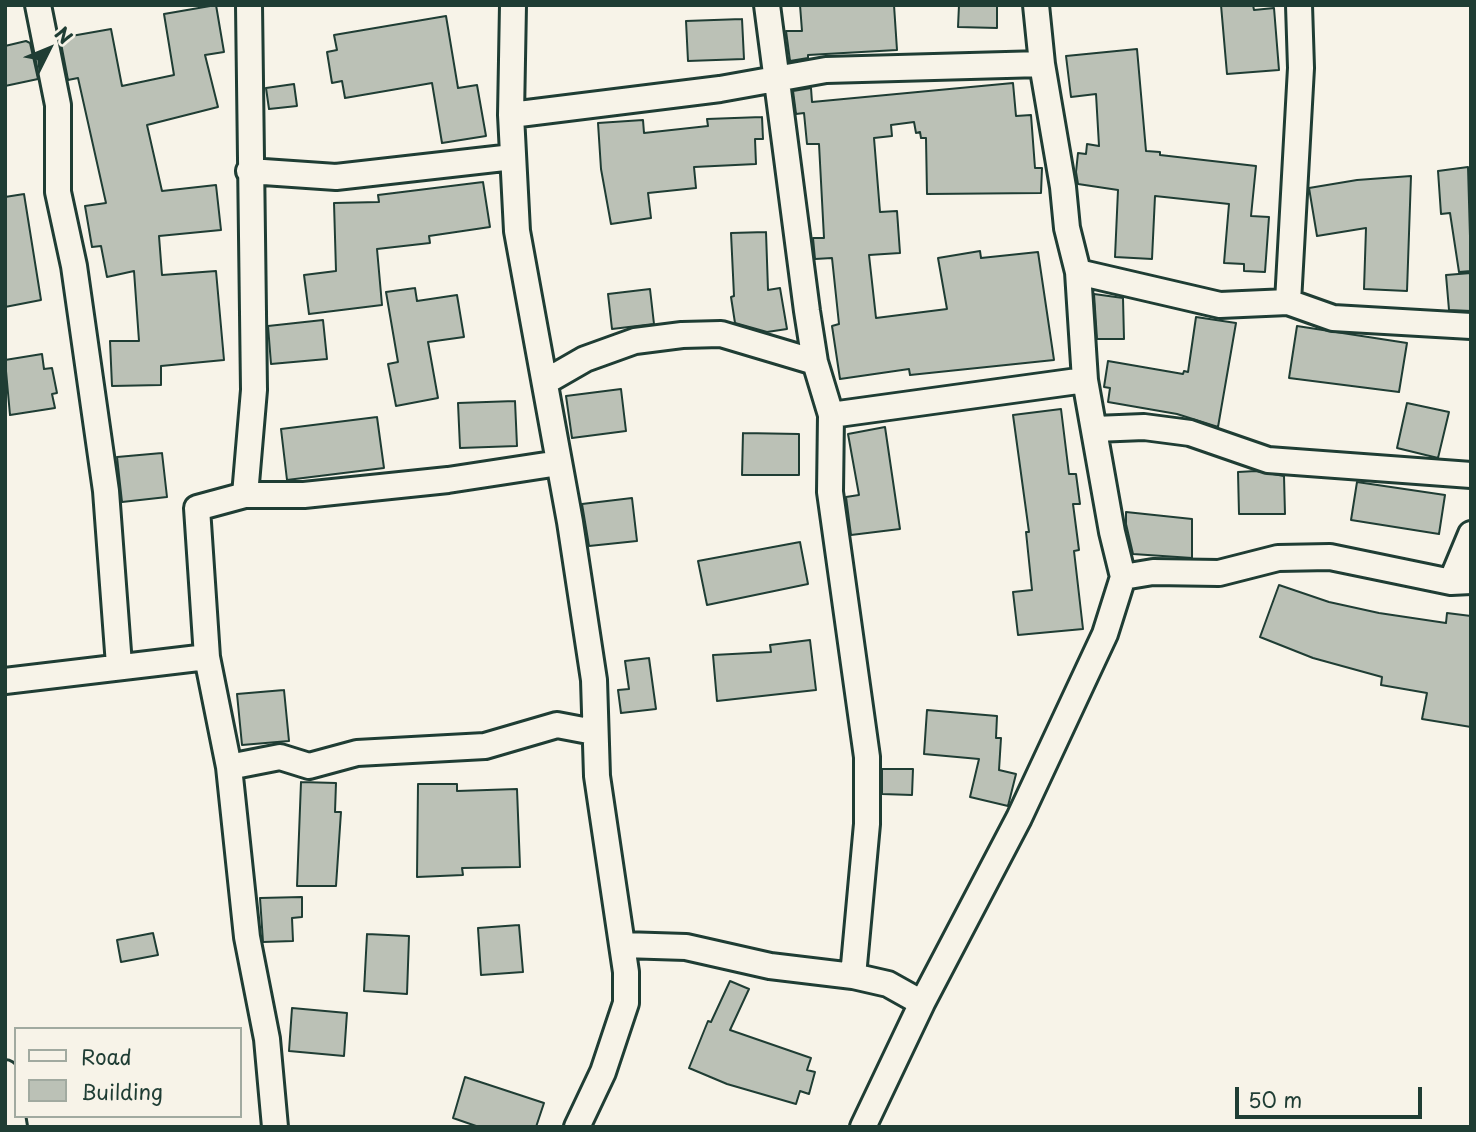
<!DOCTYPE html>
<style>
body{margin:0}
#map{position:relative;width:1476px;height:1132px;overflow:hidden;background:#f7f3e8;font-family:"Playpen Sans",sans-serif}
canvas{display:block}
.frame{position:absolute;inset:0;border:7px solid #1f3d34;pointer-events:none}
.legend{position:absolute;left:14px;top:1027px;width:228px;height:91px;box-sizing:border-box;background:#f7f3e8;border:2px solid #a1aaa0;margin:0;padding:9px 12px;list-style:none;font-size:21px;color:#1f3d34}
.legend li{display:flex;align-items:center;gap:14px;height:35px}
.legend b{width:35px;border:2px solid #a1aaa0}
.north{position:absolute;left:14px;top:14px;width:70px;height:70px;-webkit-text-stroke:5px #f7f3e8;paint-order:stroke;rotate:47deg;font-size:19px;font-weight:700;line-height:28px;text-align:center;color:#1f3d34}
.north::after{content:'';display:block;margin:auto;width:24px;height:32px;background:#1f3d34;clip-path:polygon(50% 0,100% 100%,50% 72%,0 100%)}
.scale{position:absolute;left:1235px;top:1087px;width:187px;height:32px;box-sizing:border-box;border:4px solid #1f3d34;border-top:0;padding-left:9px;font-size:21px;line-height:24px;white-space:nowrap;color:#1f3d34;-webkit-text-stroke:5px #f7f3e8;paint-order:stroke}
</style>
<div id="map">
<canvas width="1476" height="1132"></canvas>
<div class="frame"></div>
<ul class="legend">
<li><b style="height:9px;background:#f7f3e8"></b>Road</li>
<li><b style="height:19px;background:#bbc1b6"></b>Building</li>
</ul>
<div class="north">N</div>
<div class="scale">50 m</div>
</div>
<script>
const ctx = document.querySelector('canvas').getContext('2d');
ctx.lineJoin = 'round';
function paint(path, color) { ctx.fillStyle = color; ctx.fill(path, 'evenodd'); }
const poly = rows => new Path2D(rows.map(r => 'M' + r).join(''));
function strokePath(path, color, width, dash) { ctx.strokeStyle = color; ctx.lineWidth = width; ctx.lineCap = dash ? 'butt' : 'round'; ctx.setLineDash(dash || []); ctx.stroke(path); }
const building = poly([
 [216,5,224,52,205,55,218,107,147,125,162,191,216,185,221,230,159,236,162,275,216,271,224,360,161,366,161,385,112,386,110,341,139,341,134,271,107,277,101,246,92,247,85,206,106,203,78,78,68,80,60,38,111,29,122,86,174,75,164,14,216,5],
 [800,5,894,5,897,50,808,55,808,58,790,61,786,31,802,31,800,5],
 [959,5,997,5,997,28,958,27,959,5],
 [1221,5,1253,5,1254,10,1274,8,1279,70,1227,74,1221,5],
 [446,16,458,88,477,85,486,136,442,143,432,83,345,98,342,81,332,83,327,52,337,50,334,35,446,16],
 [742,19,744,59,688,61,686,21,742,19],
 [26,41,30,43,38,79,5,86,5,46,26,41],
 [1137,49,1146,151,1160,152,1160,155,1256,166,1251,216,1269,217,1265,272,1244,271,1244,264,1224,263,1229,204,1155,196,1152,259,1115,257,1118,190,1078,184,1076,172,1078,153,1086,154,1087,144,1099,146,1096,94,1071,97,1066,56,1137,49],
 [1013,83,1016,116,1031,115,1035,168,1042,168,1041,193,927,194,926,138,921,138,920,132,916,133,914,122,891,125,892,136,874,138,880,212,897,211,900,253,869,255,876,318,947,309,938,258,980,251,981,258,1038,252,1054,360,910,375,909,369,840,379,832,326,839,324,832,258,815,259,813,238,824,238,819,144,807,144,804,113,796,114,793,91,811,88,812,102,1013,83],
 [294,84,297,106,269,109,266,88,294,84],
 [762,117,763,139,755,139,756,164,694,167,696,188,648,193,651,218,611,224,601,169,598,123,643,120,644,133,708,126,707,119,762,117],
 [1468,167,1471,271,1459,272,1450,213,1441,214,1438,171,1468,167],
 [1411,176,1407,291,1364,289,1366,228,1317,236,1309,188,1357,180,1411,176],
 [483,182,490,227,429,236,430,243,377,249,382,305,309,314,304,275,336,271,334,203,379,202,378,195,483,182],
 [24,194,41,300,5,307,5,197,24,194],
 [766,232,768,290,780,288,787,329,767,332,735,323,731,297,734,296,731,233,766,232],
 [1471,273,1471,311,1449,310,1446,275,1471,273],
 [415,288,417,301,457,295,464,337,428,342,438,398,396,406,388,364,398,362,386,292,415,288],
 [650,289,654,324,612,329,608,294,650,289],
 [1094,294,1123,298,1124,339,1097,339,1094,294],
 [1196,317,1236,323,1218,427,1177,414,1108,402,1110,388,1104,387,1108,361,1183,374,1184,371,1188,372,1196,317],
 [323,320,327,359,271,364,268,326,323,320],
 [1297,326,1407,343,1399,392,1289,378,1297,326],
 [42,354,44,369,52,368,57,393,52,394,55,408,10,415,5,360,42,354],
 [621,389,626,431,572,438,566,396,621,389],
 [515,401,517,446,460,448,458,403,515,401],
 [1407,403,1449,412,1438,458,1397,448,1407,403],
 [1061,409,1069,474,1076,474,1080,504,1073,504,1079,550,1074,551,1083,629,1018,635,1013,592,1032,590,1026,532,1029,532,1013,415,1061,409],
 [377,417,384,468,287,480,281,429,377,417],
 [885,427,900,529,851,535,846,497,859,495,848,434,885,427],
 [743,433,799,434,799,475,742,475,743,433],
 [162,453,167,497,122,502,117,457,162,453],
 [1256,471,1284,476,1285,514,1239,514,1238,472,1256,471],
 [1357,482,1445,495,1439,534,1351,520,1357,482],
 [632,498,637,541,589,546,582,504,632,498],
 [1126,512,1192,519,1192,558,1133,554,1126,524,1126,512],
 [800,542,808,584,707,605,698,561,800,542],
 [1279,585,1329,602,1379,613,1446,623,1447,613,1471,616,1471,727,1422,719,1427,693,1381,685,1382,677,1313,658,1260,637,1279,585],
 [810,640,816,690,717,701,713,655,771,652,770,645,810,640],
 [649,658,656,709,621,713,618,690,629,689,625,661,649,658],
 [284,690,289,741,242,745,237,694,284,690],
 [927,710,997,716,996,738,1001,738,999,770,1016,774,1008,806,970,797,979,759,924,754,927,710],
 [882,769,913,769,912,795,882,794,882,769],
 [301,782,336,783,335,812,341,812,336,886,297,886,301,782],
 [418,784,457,784,457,791,517,789,520,867,462,868,463,875,417,877,418,784],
 [302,897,302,917,292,918,293,941,263,942,260,898,302,897],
 [519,925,523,972,481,975,478,928,519,925],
 [153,933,158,955,121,962,117,940,153,933],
 [367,934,409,936,407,994,364,991,367,934],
 [730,981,749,989,730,1030,811,1058,807,1070,815,1072,809,1094,800,1091,796,1104,727,1084,689,1068,708,1021,711,1022,730,981],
 [292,1008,347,1013,344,1056,289,1051,292,1008],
 [465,1077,544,1103,536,1127,479,1127,453,1118,465,1077]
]);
paint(building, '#bbc1b6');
strokePath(building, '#1f3d34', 2);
const street = poly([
 [38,5,58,105,58,192,74,266,106,491,119,665],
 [513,5,511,115,517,231,570,522,594,680,597,776,626,972,626,1003,603,1072,577,1127],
 [767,5,807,311,815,362,831,415,830,492,867,757,867,824,853,976],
 [511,115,720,89,826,70,1042,64],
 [249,171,336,177,513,157],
 [1078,272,1220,305,1288,302,1333,318,1471,326],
 [1288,302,1301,68,1299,5],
 [545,382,585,359,635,341,682,335,721,334,815,362],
 [831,415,1085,380],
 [1095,429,1144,427,1190,433,1268,460,1471,475],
 [245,495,254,390,249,5],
 [1123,577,1153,572,1219,573,1278,558,1330,557,1451,582,1471,581],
 [1451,582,1471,534],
 [5,681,207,657],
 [229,767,280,757,309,766,357,753,485,746,557,725,594,732],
 [623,945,686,947,770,966,853,976,888,984,922,1003],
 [5,1073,14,1127],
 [275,1127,267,1039,247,937,229,767,207,657,197,508,245,495,304,495,448,480,559,463],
 [863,1127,922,1003,1019,818,1105,634,1123,577,1112,532,1085,380,1078,272,1067,228,1063,187,1042,64,1036,5]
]);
strokePath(street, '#1f3d34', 30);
strokePath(street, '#f7f3e8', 24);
</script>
